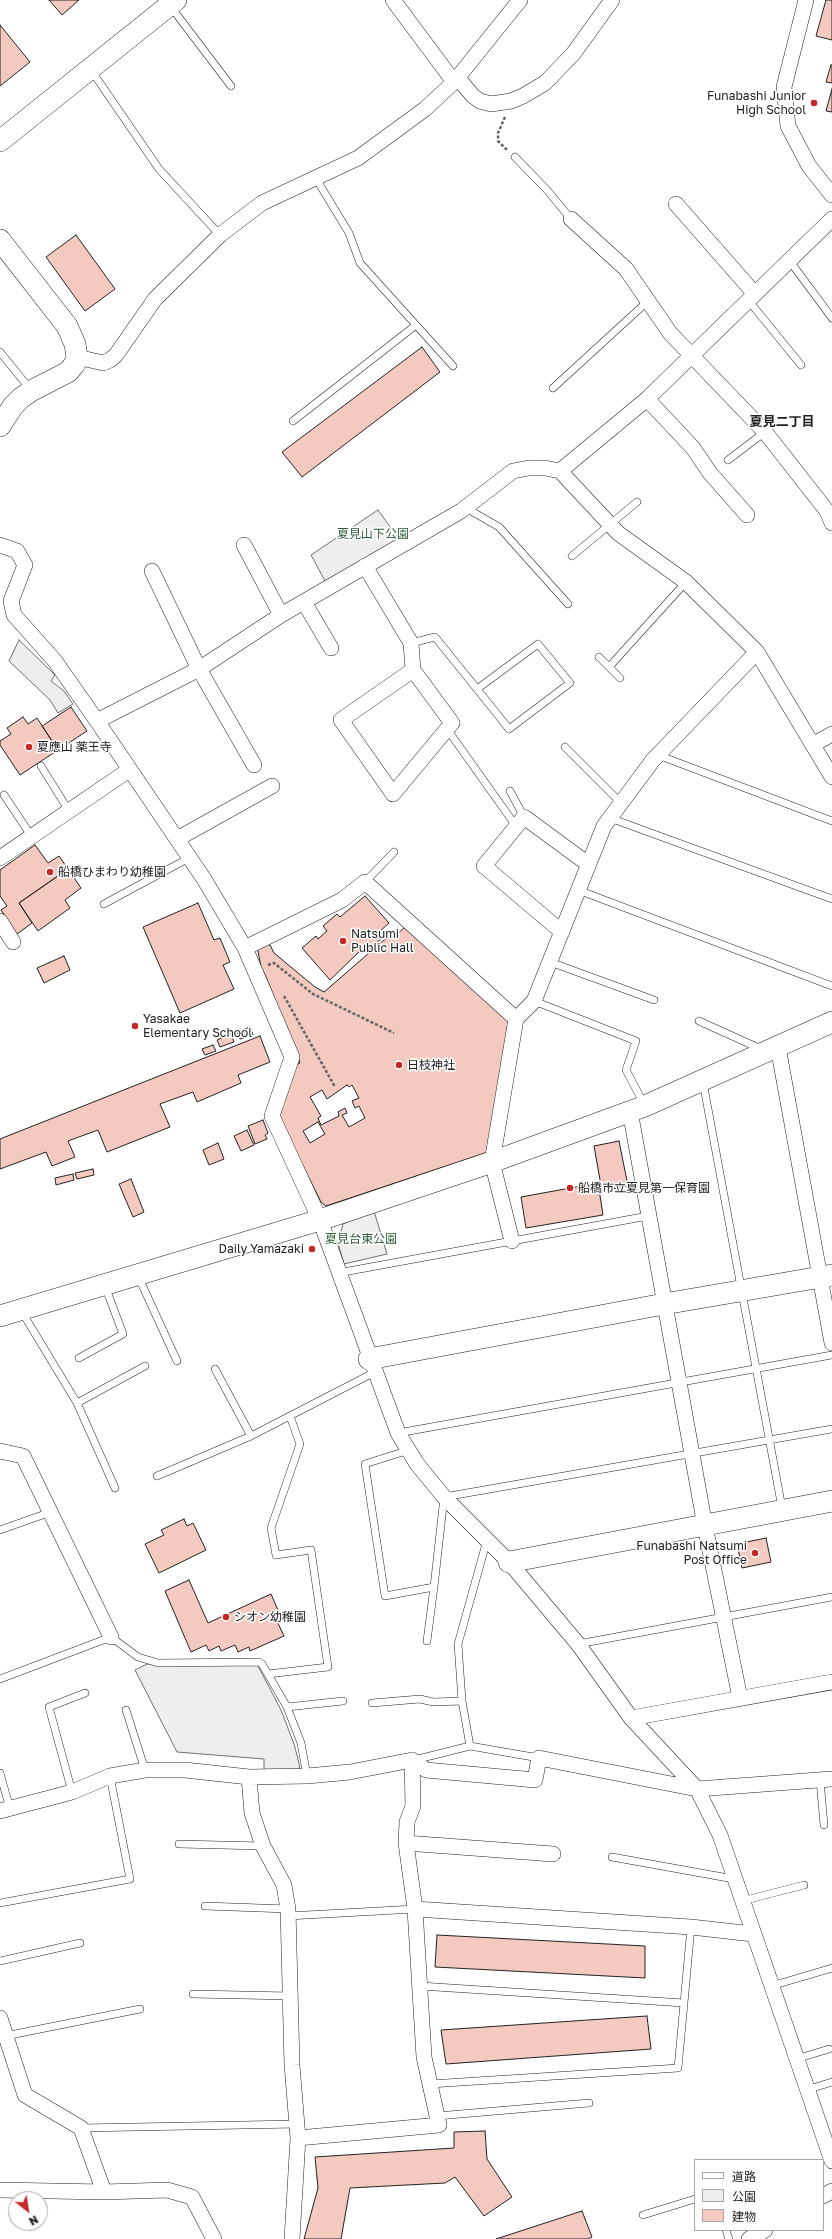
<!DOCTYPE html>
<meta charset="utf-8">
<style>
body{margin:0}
#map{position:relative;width:832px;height:2239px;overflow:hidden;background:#fff;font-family:"Golos Text","Noto Sans JP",sans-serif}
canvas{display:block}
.legend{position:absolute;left:694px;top:2159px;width:130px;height:72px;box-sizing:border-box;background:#fff;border:1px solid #a7a7a7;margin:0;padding:5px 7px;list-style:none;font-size:12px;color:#222}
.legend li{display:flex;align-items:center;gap:8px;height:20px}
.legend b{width:20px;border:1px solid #a7a7a7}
.north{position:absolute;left:8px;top:2191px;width:40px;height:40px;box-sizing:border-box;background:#fff;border:1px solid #a7a7a7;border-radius:50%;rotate:150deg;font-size:11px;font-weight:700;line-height:16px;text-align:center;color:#222}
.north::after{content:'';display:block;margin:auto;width:14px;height:18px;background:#c62828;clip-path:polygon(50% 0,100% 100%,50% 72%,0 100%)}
</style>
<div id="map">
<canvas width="832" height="2239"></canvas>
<ul class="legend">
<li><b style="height:5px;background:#fff"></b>道路</li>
<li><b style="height:11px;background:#eee"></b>公園</li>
<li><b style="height:11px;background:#f3c9c0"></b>建物</li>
</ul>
<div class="north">N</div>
</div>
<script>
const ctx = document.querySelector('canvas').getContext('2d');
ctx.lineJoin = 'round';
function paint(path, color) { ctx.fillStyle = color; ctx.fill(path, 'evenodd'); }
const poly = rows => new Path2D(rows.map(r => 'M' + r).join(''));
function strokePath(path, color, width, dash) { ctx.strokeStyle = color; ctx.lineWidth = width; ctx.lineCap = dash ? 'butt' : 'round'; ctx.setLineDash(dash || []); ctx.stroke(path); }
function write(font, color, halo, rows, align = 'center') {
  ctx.font = font + ' "Golos Text","Noto Sans JP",sans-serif'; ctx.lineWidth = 3; ctx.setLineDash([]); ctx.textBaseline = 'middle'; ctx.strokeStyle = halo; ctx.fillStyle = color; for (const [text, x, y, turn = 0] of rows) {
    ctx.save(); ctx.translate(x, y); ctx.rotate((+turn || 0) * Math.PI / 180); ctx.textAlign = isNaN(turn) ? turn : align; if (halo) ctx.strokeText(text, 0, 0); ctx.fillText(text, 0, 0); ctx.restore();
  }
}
const green = poly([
 [378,510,399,539,325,581,311,555,378,510],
 [374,1211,387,1254,344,1264,338,1243,343,1224,374,1211],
 [147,1664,257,1664,281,1710,294,1744,300,1767,294,1772,264,1772,264,1759,177,1752,135,1670,147,1664]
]);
paint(green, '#eee');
strokePath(green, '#6f6f6f', 1);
const parking = poly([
 [19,640,55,675,51,681,64,691,73,704,58,713,50,700,9,661,19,640]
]);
paint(parking, '#ededed');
strokePath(parking, '#6f6f6f', 1);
const building = poly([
 [49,0,79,0,62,15,49,0],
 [826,0,832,0,832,40,816,36,826,0],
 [0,25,30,62,0,86,0,25],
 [831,65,832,65,832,83,826,82,831,65],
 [832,89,832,112,826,111,832,89],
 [76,235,115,289,85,311,46,257,76,235],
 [422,347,440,372,302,477,282,452,422,347],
 [71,707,87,731,58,750,42,726,71,707],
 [23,717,28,724,37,718,58,750,20,775,0,745,0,741,11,734,7,728,23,717],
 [35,845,48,863,59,856,68,869,19,903,32,923,17,934,1,910,7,906,0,896,0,870,35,845],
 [68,869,81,888,65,900,70,908,38,931,19,903,68,869],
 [365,896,389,923,378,933,382,938,365,953,362,949,330,980,302,948,316,936,318,939,327,931,323,926,337,914,340,917,365,896],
 [198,903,214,940,220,938,230,962,223,965,234,989,180,1013,143,927,198,903],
 [407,925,510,1020,488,1152,326,1206,321,1202,279,1118,292,1067,300,1063,266,977,261,967,257,946,265,943,270,945,274,953,315,987,324,992,384,940,395,936,407,925],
 [64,956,70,970,44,983,37,968,64,956],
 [250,1027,253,1035,240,1039,237,1032,250,1027],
 [231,1034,234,1042,220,1047,217,1040,231,1034],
 [260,1036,270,1062,238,1075,241,1083,197,1102,193,1092,160,1104,170,1127,107,1152,98,1130,68,1141,75,1157,52,1166,46,1152,0,1169,0,1139,260,1036],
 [213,1045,216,1051,205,1055,202,1049,213,1045],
 [347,1085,349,1087,352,1085,359,1098,352,1101,355,1108,359,1106,365,1118,349,1127,342,1115,347,1113,345,1108,338,1112,339,1116,321,1125,318,1118,321,1116,310,1097,322,1090,327,1099,347,1085],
 [263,1120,268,1133,265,1135,267,1139,255,1144,248,1126,263,1120],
 [318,1122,325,1134,310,1143,303,1131,318,1122],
 [247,1130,254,1145,241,1151,234,1136,247,1130],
 [619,1141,628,1186,602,1191,594,1146,619,1141],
 [218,1143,224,1159,209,1165,203,1150,218,1143],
 [93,1169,94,1175,77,1179,75,1173,93,1169],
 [73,1174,74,1180,56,1185,55,1178,73,1174],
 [131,1179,144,1212,133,1217,119,1184,131,1179],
 [598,1183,603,1215,526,1228,521,1197,598,1183],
 [184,1519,187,1526,193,1523,206,1550,159,1573,145,1544,164,1535,161,1530,184,1519],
 [766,1538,771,1562,742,1568,737,1544,766,1538],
 [189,1580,208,1623,271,1594,281,1617,276,1619,284,1636,250,1651,249,1647,238,1652,235,1645,221,1651,219,1646,209,1651,206,1645,191,1652,165,1591,189,1580],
 [437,1935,645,1946,645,1978,435,1967,437,1935],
 [647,2016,651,2049,446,2064,441,2030,647,2016],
 [485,2131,487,2159,512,2197,484,2216,455,2177,445,2183,350,2188,341,2239,304,2239,318,2188,315,2157,454,2148,454,2132,485,2131],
 [582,2211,592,2237,588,2239,496,2239,582,2211]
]);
paint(building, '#f3c9c0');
strokePath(building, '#222', 1);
const lane = poly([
 [171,7,231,86],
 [91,70,159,169,220,235],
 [515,157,547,190,571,219],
 [315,177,349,233,360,263,453,366],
 [789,260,832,318],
 [748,300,801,365],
 [0,352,30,389],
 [553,388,648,301],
 [293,421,416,325],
 [728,460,765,432],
 [466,508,499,527,568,604],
 [572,556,637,502],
 [411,643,435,637,477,689,509,729,570,683,538,644,477,689],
 [599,657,620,678],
 [609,667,686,582],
 [447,729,516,826],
 [565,747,621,803],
 [658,755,832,821],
 [41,766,69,811],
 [510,791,524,817],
 [4,795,32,837],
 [610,818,832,899],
 [365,882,394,852],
 [578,890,832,986],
 [104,904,189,858],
 [550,962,654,1000],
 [534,1001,636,1041,626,1070,644,1104],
 [699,1021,761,1049],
 [703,1082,782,1508],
 [338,1273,648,1216],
 [138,1276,177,1361],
 [22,1312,77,1403,115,1488],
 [79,1358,123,1334,105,1286],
 [215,1369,251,1436],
 [77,1403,145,1366],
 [398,1433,832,1355],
 [409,1450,365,1464,385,1596,434,1587,444,1497,832,1429],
 [157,1476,251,1436,375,1372],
 [0,1530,51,1512],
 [427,1641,434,1587],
 [578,1644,832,1597],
 [268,1674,328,1667,311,1550,276,1555,271,1528,300,1444,290,1416],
 [0,1679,111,1637,138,1657,158,1663,259,1662,262,1664,287,1707,301,1743,307,1776],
 [372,1703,420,1699,433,1702,462,1701],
 [287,1707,343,1701],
 [126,1710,145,1770],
 [470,1746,462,1701,458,1644,487,1540],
 [414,1760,470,1746,539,1758],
 [0,1773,10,1809],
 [820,1780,824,1825],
 [72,1792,49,1707,85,1693],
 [179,1844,263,1846],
 [612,1857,734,1879],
 [742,1901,804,1885],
 [0,1903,130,1879,110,1776],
 [205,1906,288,1909],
 [288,1916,415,1909],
 [0,1961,80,1943],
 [420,1986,684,2003],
 [771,1986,832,1968],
 [193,1994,290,1996],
 [5,2036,140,2009],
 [796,2059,829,2049],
 [430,2084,678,2068,691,1927],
 [806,2090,832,2082],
 [437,2116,589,2103],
 [81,2128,297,2124],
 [643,2215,695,2199],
 [726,2230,729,2239]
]);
const street = poly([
 [393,0,454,82],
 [806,0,784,87,788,126,809,166,832,195],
 [457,77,473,96,480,101,491,104,511,101,523,96,545,83,573,54,612,0],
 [676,204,755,294],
 [571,219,626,269,670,333,765,432,827,511,832,523],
 [77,357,103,363,110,360,116,355,155,299,220,235,262,203,358,158,425,109,454,82,520,0],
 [647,399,693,448,710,473,747,515],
 [560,471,647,399,832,219],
 [0,545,17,551,25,565,11,601,14,615,55,661,97,721,204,879,245,948,292,1057,272,1116,320,1220,398,1433,417,1464,444,1497,509,1562,578,1644,631,1718,697,1789,720,1835,832,2161],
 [244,545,281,615],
 [365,566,411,643,413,670,452,723,393,794,341,720,413,670],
 [152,571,199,669,254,765],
 [304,602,331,648],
 [97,721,199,669,281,615,461,511,513,471,529,468,545,468,560,471,618,533,686,582,757,652,832,777],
 [814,744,832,734],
 [177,839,272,786],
 [0,858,129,770],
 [0,921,13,942],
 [562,932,484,866,524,817,588,864],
 [245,948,342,900,365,882,516,1019],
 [778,1047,832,1343],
 [630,1111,705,1526,740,1698],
 [512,1241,492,1162,516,1019,534,1001,604,826,653,760,757,652],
 [0,1451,23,1456,111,1637],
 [631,1718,832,1682],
 [249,1777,252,1813,263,1846,284,1885,288,1909,292,2065,298,2138,292,2239],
 [0,1811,72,1792,110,1776,145,1770,185,1770,249,1777,307,1776,350,1772,412,1760,426,1770,535,1780,539,1758,697,1789,832,1779],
 [406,1843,553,1854],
 [415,1909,691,1927,753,1934],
 [0,2018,25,2095,81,2128,104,2192],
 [298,2138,439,2125,424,2057,415,1909,406,1843,407,1822,413,1806,412,1760],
 [0,2190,104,2192,167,2190,192,2197,214,2239],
 [823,2196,832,2191],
 [749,2239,765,2230]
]);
const secondary = poly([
 [0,141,176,0],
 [0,240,67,326,75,344,77,357,74,365,68,372,31,391,21,398,13,406,0,426],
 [0,1316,320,1220,492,1162,645,1106,832,1022],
 [369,1359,664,1304,832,1275],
 [509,1562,832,1501]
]);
strokePath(lane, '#222', 8);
strokePath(street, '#222', 16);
strokePath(secondary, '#222', 22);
strokePath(poly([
 [505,117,498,133,498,141,507,150],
 [268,965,274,963,313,994,394,1033],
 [284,996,335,1087]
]), '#646464', 2.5, [3, 2]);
strokePath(lane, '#fff', 7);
strokePath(street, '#fff', 15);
strokePath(secondary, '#fff', 21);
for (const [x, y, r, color] of [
 [814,103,4,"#c62828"],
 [29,747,4,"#c62828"],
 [50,872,4,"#c62828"],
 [343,941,4,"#c62828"],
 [135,1026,4,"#c62828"],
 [399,1065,4,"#c62828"],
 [570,1188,4,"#c62828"],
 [312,1249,4,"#c62828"],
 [755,1553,4,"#c62828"],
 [226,1617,4,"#c62828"]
]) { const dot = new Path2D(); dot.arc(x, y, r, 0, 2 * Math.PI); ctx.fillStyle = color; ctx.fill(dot); strokePath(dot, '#fff', 1.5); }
write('12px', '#222', '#fff', [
 ["Funabashi Junior",806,96,"right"],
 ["High School",806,110,"right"],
 ["夏應山 薬王寺",37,747],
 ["船橋ひまわり幼稚園",58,872],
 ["Natsumi",351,934],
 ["Public Hall",351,948],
 ["Yasakae",143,1019],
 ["Elementary School",143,1033],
 ["日枝神社",407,1065],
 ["船橋市立夏見第一保育園",578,1188],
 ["Daily Yamazaki",304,1249,"right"],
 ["Funabashi Natsumi",747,1546,"right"],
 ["Post Office",747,1560,"right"],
 ["シオン幼稚園",234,1617]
], 'left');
write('12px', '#2f5e38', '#fff', [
 ["夏見山下公園",373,534],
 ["夏見台東公園",361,1239]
]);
write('bold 13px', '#222', '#fff', [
 ["夏見二丁目",782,422]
]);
</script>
